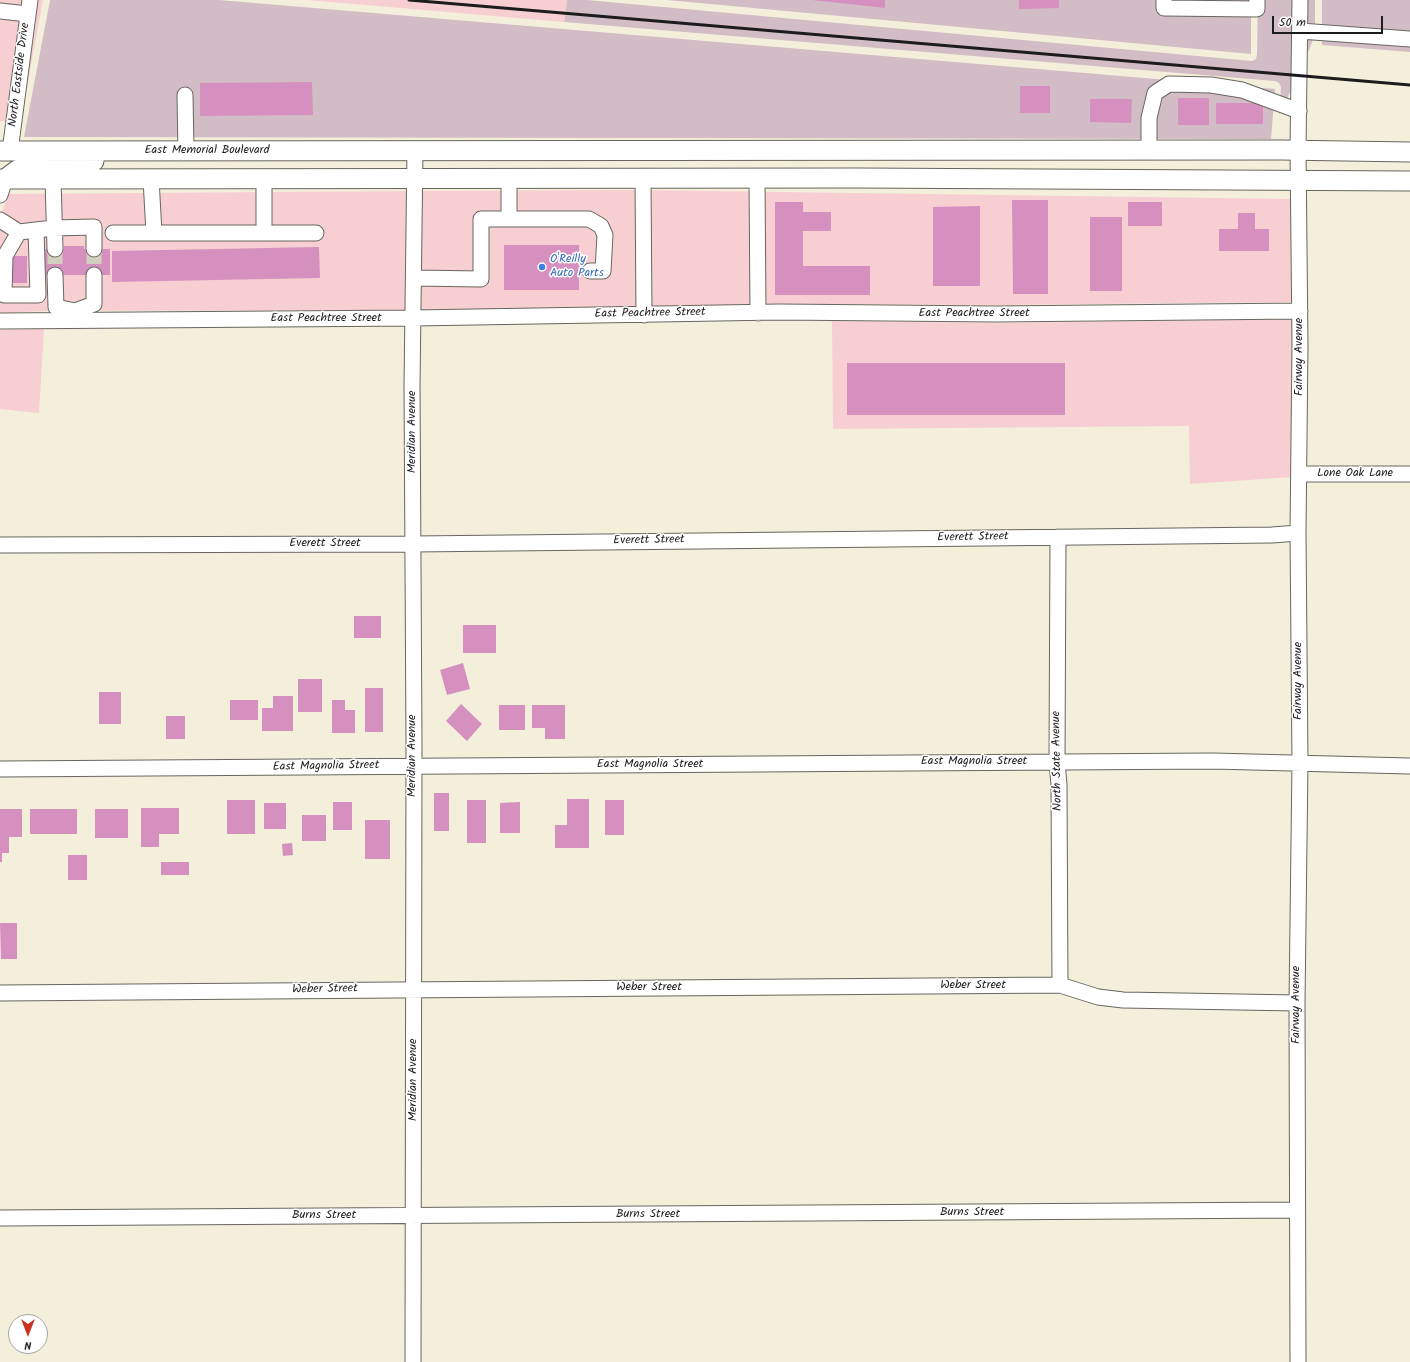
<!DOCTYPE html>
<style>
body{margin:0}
#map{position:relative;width:1410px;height:1362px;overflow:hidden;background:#f3efdb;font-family:Kalam,sans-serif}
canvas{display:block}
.north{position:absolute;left:8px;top:1314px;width:40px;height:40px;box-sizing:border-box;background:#fff;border:1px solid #a4a4a4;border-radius:50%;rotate:180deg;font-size:11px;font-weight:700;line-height:16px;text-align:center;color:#1c1c1c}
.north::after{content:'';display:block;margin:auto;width:14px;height:18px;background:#c8321e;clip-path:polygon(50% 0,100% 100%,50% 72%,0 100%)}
.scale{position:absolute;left:1272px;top:16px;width:111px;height:18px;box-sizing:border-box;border:2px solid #1c1c1c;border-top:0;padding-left:5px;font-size:12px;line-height:14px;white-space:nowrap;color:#1c1c1c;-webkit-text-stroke:3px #fff;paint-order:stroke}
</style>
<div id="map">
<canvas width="1410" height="1362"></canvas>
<div class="north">N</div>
<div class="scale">50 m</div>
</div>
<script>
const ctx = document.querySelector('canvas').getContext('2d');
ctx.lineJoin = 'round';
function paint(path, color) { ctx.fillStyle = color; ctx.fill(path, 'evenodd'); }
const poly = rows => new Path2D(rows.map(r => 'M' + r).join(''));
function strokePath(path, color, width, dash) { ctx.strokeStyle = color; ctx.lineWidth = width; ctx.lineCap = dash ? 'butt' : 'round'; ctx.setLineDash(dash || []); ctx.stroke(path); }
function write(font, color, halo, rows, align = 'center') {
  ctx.font = font + ' Kalam,sans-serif'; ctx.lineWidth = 3; ctx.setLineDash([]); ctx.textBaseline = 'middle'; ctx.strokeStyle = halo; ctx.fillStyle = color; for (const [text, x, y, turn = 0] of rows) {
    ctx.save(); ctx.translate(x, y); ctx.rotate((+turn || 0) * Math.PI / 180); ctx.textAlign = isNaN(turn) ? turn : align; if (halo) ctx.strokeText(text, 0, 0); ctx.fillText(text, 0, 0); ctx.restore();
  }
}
paint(poly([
 [0,0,23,0,7,121,0,121],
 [38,0,43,0,26,92],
 [307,0,567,0,564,22],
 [634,190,1291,199,1292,302,996,305,779,304,421,310,422,191],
 [407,191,406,310,46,311,0,313,0,219,8,194],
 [1292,319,1292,477,1190,484,1189,426,833,429,832,321,996,323],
 [44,329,39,413,0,409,0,330]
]), '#f7cfd2');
paint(poly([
 [50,0,219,0,1275,89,1271,139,24,137],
 [567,0,587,0,1252,61,1256,59,1257,54,1258,0,1293,0,1293,86,1279,115,1281,87,1279,83,1275,81,564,22],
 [667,0,1251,0,1251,54],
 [1308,0,1315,0,1315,35,1308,52],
 [1322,0,1410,0,1410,52,1322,45]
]), '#d2bdc6');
paint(poly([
 [812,0,885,0,885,8],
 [1019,0,1059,0,1059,8,1019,9],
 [312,82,313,115,200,116,200,83],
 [1020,86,1050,86,1050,113,1020,113],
 [1178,98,1209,98,1209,125,1178,125],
 [1090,99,1132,99,1131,123,1090,122],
 [1216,103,1263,103,1263,124,1216,124],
 [1012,200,1048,200,1048,294,1013,294],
 [775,202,803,202,803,212,831,212,831,231,803,231,803,266,870,266,870,295,775,295],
 [1128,202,1162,202,1162,226,1128,226],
 [980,206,980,286,933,286,933,207],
 [1238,213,1255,213,1255,229,1269,229,1269,251,1219,251,1219,229,1238,229],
 [1090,217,1122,217,1122,291,1090,291],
 [504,245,579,245,579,290,504,290],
 [64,246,84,246,84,249,110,249,110,275,42,275,42,249,64,249],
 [319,247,320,278,112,282,112,251],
 [13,256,27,256,27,283,13,283],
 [847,363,1065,363,1065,415,847,415],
 [354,616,381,616,381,638,354,638],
 [463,625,496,625,496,653,463,653],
 [463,663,470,689,447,695,440,670],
 [298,679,322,679,322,712,298,712],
 [365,688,383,688,383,732,365,732],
 [99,692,121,692,121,724,99,724],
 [273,696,293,696,293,731,262,731,262,708,273,708],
 [230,700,258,700,258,720,230,720],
 [332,700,345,700,345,710,355,710,355,733,332,733],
 [461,704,482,724,467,741,446,721],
 [499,705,525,705,525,730,499,730],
 [532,705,565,705,565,739,545,739,545,728,532,728],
 [166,716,185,716,185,739,166,739],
 [434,793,449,793,449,831,434,831],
 [567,799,589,799,589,848,555,848,555,825,567,825],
 [227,800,255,800,255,834,227,834],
 [467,800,486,800,486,843,467,843],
 [605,800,624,800,624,835,605,835],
 [333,802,352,802,352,830,333,830],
 [520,802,520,833,500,833,500,803],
 [264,803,286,803,286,829,264,829],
 [141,808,179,808,179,834,159,834,159,847,141,847],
 [0,809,22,809,22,837,9,837,9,853,2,853,2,862,0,862],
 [30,809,77,809,77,834,30,834],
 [95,809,128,809,128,838,95,838],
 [302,815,326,815,326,841,302,841],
 [365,820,390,820,390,859,365,859],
 [292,843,293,855,283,856,282,844],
 [68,855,87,855,87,880,68,880],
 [161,862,189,862,189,875,161,875],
 [0,923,17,923,17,959,1,959]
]), '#d690bf');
strokePath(poly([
 [55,249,55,275],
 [94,249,94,275]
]), '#d3cfbe', 15, [15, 8]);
const minor = poly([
 [1164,0,1164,8,1257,9,1257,0],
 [0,11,28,14],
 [1300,31,1410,39],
 [185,95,186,151],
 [1149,150,1149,118,1155,93,1169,84,1211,85,1242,90,1299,111],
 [10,151,30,0],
 [53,179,55,249],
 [151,179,154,233],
 [643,179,644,315],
 [757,179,758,313],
 [0,195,5,179],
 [509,219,509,179],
 [0,220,19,232],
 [36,230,38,295,4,295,5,256,19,232,36,230,54,228,94,227,94,249],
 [113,233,316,233],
 [264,233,264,179],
 [55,275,56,307,75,311,94,304,94,275],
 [414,278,481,279,481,219,589,219,601,226,605,235,603,271,590,271],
 [0,321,414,318,779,312,996,314,1300,311],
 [1299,474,1410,474],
 [1058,537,1057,762,1059,785,1060,985],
 [0,545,413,544,1272,535,1298,533],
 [0,769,1213,761,1409,766],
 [0,993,1060,985,1098,997,1123,1000,1297,1003],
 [0,1218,1297,1210],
 [413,1362,414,745,412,386,415,150],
 [1298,1362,1297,1003,1300,762,1298,533,1300,345,1298,150,1300,0]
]);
const major = poly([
 [0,151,1281,150,1410,152],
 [9,176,17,170,34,166,94,161],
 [0,179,857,178,1410,181]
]);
strokePath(minor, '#67665f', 17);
strokePath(major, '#67665f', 21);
strokePath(minor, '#fff', 15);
strokePath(major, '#fff', 19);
strokePath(poly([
 [409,0,1410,85]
]), '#1c1c1c', 3);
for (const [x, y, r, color] of [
 [542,267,4,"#3f7fe0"]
]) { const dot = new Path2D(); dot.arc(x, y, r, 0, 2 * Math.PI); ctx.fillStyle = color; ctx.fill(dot); strokePath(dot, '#fff', 1.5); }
write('12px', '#1c1c1c', '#fff', [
 ["North Eastside Drive",20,75,-83],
 ["East Memorial Boulevard",207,151],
 ["East Peachtree Street",650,314,-1],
 ["East Peachtree Street",974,314],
 ["East Peachtree Street",326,319],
 ["Fairway Avenue",1300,357,-90],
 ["Meridian Avenue",413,432,-90],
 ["Lone Oak Lane",1355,474],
 ["Everett Street",973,538,-1],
 ["Everett Street",649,541,-1],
 ["Everett Street",325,544],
 ["Fairway Avenue",1299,681,-90],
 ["Meridian Avenue",413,756,-90],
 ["North State Avenue",1058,761,-91],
 ["East Magnolia Street",974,762],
 ["East Magnolia Street",650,765],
 ["East Magnolia Street",326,767,-1],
 ["Weber Street",973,986],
 ["Weber Street",649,988],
 ["Weber Street",325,990,-1],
 ["Fairway Avenue",1297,1005,-90],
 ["Meridian Avenue",414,1080,-90],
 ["Burns Street",972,1213],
 ["Burns Street",648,1215],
 ["Burns Street",324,1216]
]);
write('12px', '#366cbe', '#fff', [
 ["O'Reilly",550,260],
 ["Auto Parts",550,274]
], 'left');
</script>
